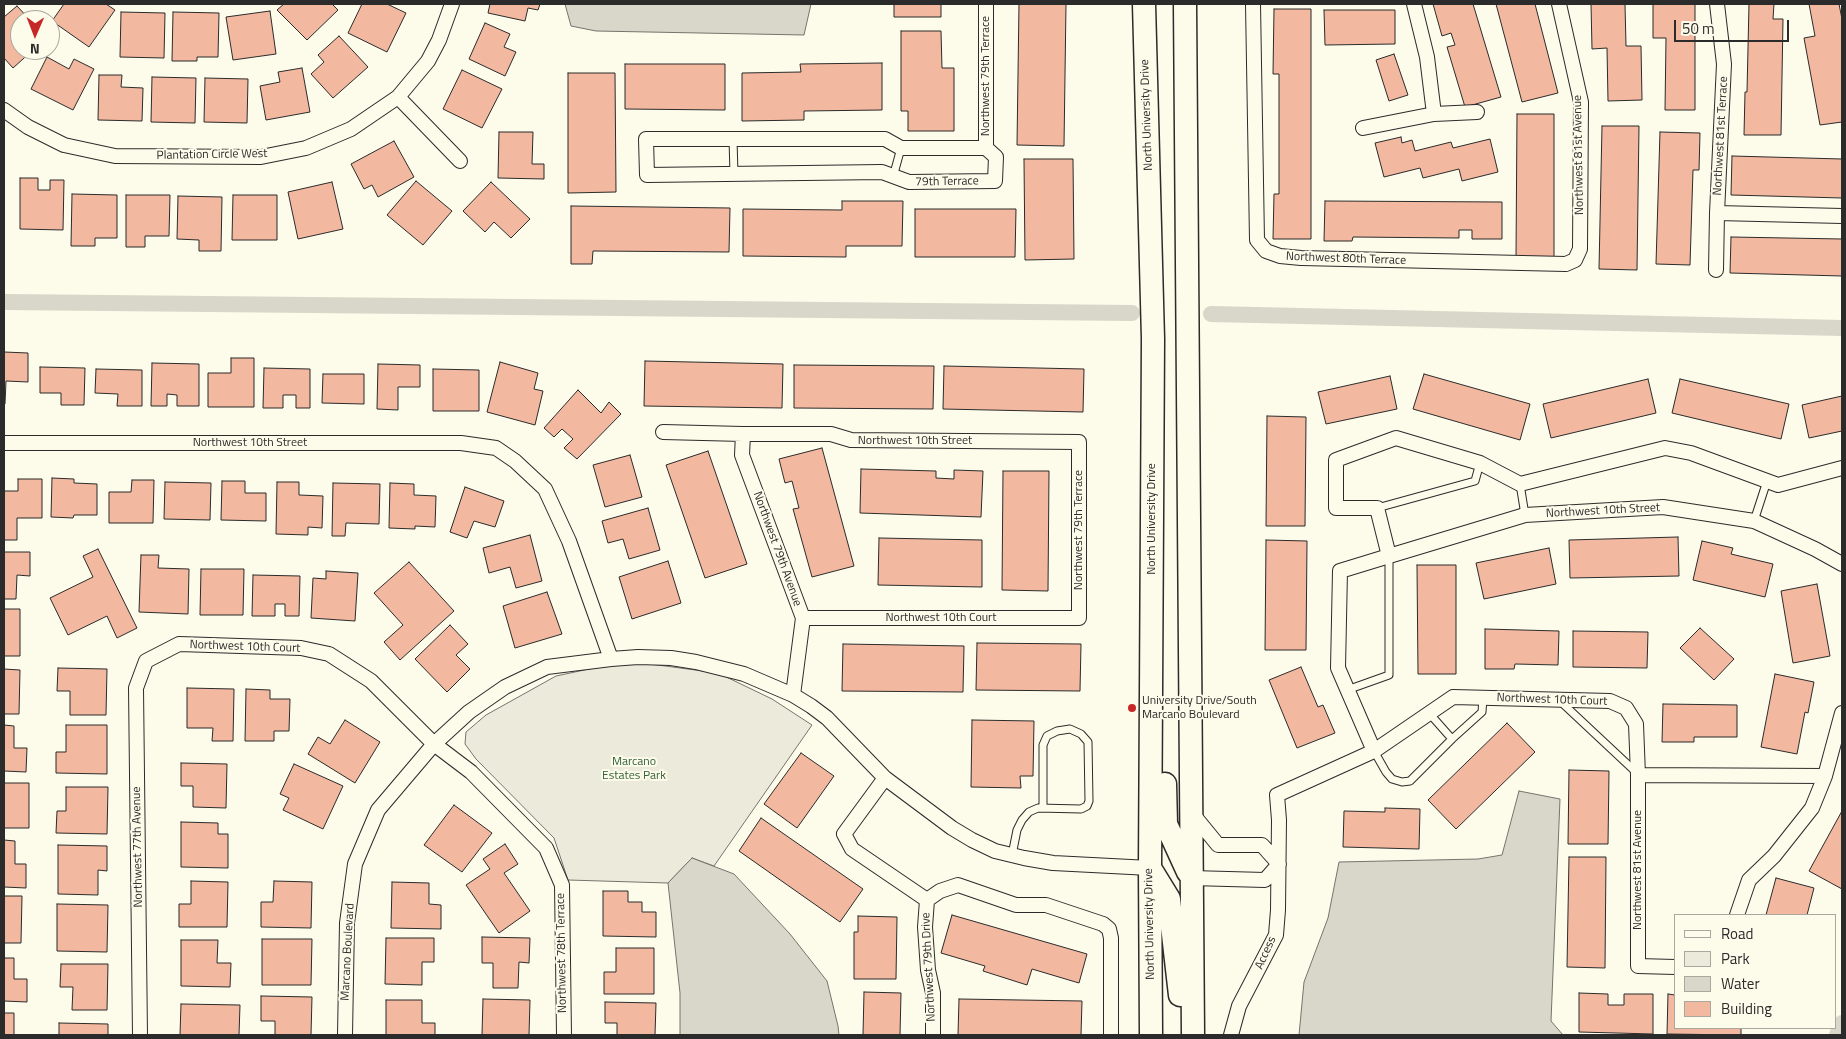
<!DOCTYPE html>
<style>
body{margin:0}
#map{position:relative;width:1846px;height:1039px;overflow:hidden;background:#fdfbea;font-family:"Titillium Web",sans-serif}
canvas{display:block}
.frame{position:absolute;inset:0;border:5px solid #2b2b2b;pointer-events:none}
.legend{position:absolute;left:1674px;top:914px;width:162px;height:115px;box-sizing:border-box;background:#fdfbea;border:1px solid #a9a89e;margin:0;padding:6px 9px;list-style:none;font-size:15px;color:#2b2b2b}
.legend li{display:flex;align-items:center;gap:10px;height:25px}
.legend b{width:25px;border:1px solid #a9a89e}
.north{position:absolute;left:10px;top:10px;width:50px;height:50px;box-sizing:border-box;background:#fdfbea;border:1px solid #a9a89e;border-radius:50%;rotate:181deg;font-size:14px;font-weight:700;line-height:20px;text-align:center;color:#2b2b2b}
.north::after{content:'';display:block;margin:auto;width:18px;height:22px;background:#c62828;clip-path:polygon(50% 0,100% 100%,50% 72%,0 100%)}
.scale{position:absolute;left:1674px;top:20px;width:115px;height:22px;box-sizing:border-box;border:2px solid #2b2b2b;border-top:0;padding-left:6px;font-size:15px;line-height:18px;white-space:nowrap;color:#2b2b2b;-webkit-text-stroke:4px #fdfbea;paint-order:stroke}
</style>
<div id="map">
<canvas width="1846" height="1039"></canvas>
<div class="frame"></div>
<ul class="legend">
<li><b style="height:6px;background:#fdfbea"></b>Road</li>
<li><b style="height:14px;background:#ecebdb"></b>Park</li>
<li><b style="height:14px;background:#d8d7c9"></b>Water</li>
<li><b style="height:14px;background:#f2b8a0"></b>Building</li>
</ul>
<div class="north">N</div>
<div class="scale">50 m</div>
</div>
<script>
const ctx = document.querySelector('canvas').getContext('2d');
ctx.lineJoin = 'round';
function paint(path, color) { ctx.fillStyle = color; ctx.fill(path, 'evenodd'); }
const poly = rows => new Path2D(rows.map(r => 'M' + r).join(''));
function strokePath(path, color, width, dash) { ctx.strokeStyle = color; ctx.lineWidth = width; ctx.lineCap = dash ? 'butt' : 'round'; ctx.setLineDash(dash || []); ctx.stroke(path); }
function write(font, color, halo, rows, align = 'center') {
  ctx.font = font + ' "Titillium Web",sans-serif'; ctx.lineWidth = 4; ctx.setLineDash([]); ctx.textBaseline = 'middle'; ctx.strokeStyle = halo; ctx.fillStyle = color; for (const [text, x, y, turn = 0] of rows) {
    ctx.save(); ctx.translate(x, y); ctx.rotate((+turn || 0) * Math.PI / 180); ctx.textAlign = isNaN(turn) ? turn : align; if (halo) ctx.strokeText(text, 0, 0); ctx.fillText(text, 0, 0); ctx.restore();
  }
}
const green = poly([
 [627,661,718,673,772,699,812,725,714,866,692,858,668,883,568,880,554,838,476,759,465,744,466,732,486,715,556,676,627,661]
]);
paint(green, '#ecebdb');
strokePath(green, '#74746e', 1);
const water = poly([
 [565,4,811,4,804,35,596,31,571,26,565,4],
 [1519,791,1560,799,1551,1021,1563,1035,1299,1035,1304,982,1328,918,1339,862,1478,859,1502,855,1519,791],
 [692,858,734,874,790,934,827,981,838,1026,839,1035,680,1035,680,993,668,883,692,858]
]);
paint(water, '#d8d7c9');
strokePath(water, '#74746e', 1);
strokePath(poly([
 [4,302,1132,313],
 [1211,314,1842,328],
 [1837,1035,1842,1023]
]), '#d8d7c9', 16);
const building = poly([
 [64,4,106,4,115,10,89,47,52,21,64,4],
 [284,4,332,4,338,10,307,40,277,10,284,4],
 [362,4,387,4,406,13,387,52,348,33,362,4],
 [490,4,540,4,538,10,528,8,525,21,488,13,490,4],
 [894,4,941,4,941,17,894,17,894,4],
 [1019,4,1066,4,1064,146,1017,145,1019,4],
 [1433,4,1473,4,1501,97,1465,107,1447,47,1455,45,1451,33,1442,36,1433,4],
 [1496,4,1535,4,1558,93,1522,102,1496,4],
 [1591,4,1625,4,1626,46,1641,46,1642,100,1608,101,1607,48,1592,49,1591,4],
 [1653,4,1695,4,1695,110,1665,110,1666,38,1653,38,1653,4],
 [1749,4,1774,4,1773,19,1783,19,1781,135,1744,135,1745,92,1747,92,1749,4],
 [1809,4,1839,4,1842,19,1842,122,1820,125,1804,38,1815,36,1809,4],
 [17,6,30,20,20,20,20,50,33,50,13,68,4,58,4,17,17,6],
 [1274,9,1311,9,1311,239,1273,239,1274,194,1279,194,1279,74,1273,74,1274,9],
 [1324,10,1395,10,1395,44,1325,45,1324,10],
 [270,11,276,54,233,60,226,17,270,11],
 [121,12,165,13,164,58,120,57,121,12],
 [173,12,219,13,218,57,197,57,197,61,172,61,173,12],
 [485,23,510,34,504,47,516,52,505,76,469,59,485,23],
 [901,31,941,31,942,68,954,68,954,131,908,131,908,111,901,111,901,31],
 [339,36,368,67,333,98,311,74,324,62,318,55,339,36],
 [1394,54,1408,95,1389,101,1376,60,1394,54],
 [47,57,69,69,74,59,94,69,73,110,31,89,47,57],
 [882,63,882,110,804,111,804,120,742,121,742,73,801,72,800,64,882,63],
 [625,64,725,64,725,110,625,109,625,64],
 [302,68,310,112,266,120,260,86,280,82,278,72,302,68],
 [462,70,502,89,482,128,443,109,462,70],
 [568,73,615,73,616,192,568,193,568,73],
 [99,75,122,75,121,87,143,88,142,121,98,120,99,75],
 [152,77,196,78,195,123,151,122,152,77],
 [205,78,248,79,247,123,204,122,205,78],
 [1517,114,1554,114,1554,257,1516,257,1517,114],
 [1602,126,1639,126,1637,270,1599,269,1602,126],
 [499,132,533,132,532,164,544,164,544,179,498,178,499,132],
 [1660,132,1700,133,1699,170,1693,170,1690,265,1656,264,1660,132],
 [1401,137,1402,143,1412,140,1415,151,1451,142,1453,148,1490,139,1498,172,1462,181,1459,169,1423,178,1420,168,1384,177,1375,143,1401,137],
 [394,141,414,177,378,197,372,185,364,189,351,164,394,141],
 [1732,156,1842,159,1842,198,1731,195,1732,156],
 [1024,159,1073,159,1074,259,1025,260,1024,159],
 [20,178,38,178,38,190,50,190,50,180,64,180,63,230,20,229,20,178],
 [416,181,452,211,423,245,387,215,416,181],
 [332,182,343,229,298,239,288,192,332,182],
 [491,182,530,219,511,238,494,222,485,232,463,211,491,182],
 [72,194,117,195,117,238,95,238,95,246,71,246,72,194],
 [126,195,170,195,169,236,145,236,145,247,126,247,126,195],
 [233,195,277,195,277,240,232,240,233,195],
 [178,196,222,197,221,251,199,251,199,240,177,239,178,196],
 [842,201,903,201,902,246,846,246,846,257,743,256,743,209,842,210,842,201],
 [1325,201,1502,202,1502,239,1472,239,1472,230,1459,230,1459,238,1353,237,1352,241,1324,241,1325,201],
 [571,206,730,208,729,252,593,251,592,264,571,264,571,206],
 [915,209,1016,209,1015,257,915,257,915,209],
 [1731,237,1842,239,1842,276,1730,273,1731,237],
 [4,352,28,353,28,382,6,381,5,404,4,404,4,352],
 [231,358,254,358,254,407,208,407,208,373,231,373,231,358],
 [645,361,783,364,782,408,644,406,645,361],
 [500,362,538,373,534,389,543,391,535,425,487,412,500,362],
 [152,363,199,364,199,406,177,406,177,395,167,394,167,406,151,406,152,363],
 [378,364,420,365,420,387,398,387,398,410,377,409,378,364],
 [794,365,934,366,933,409,794,408,794,365],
 [944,366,1084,369,1083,412,943,409,944,366],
 [40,367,85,368,84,405,61,405,61,393,40,393,40,367],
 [264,368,310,369,310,408,296,408,296,395,283,395,283,408,263,408,264,368],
 [96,369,142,370,142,406,117,406,118,394,95,393,96,369],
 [433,369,479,370,479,411,433,411,433,369],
 [323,374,364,374,364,404,322,403,323,374],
 [1424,374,1530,404,1520,440,1413,409,1424,374],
 [1390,376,1397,409,1326,424,1318,392,1390,376],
 [1648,379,1656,413,1551,438,1543,404,1648,379],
 [1680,379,1789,404,1781,439,1672,413,1680,379],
 [578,390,601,413,609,402,621,414,577,459,564,448,573,439,562,429,554,437,544,428,578,390],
 [1842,396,1842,431,1809,438,1802,405,1842,396],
 [1267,416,1306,417,1305,526,1266,526,1267,416],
 [822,448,854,566,812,577,793,509,799,508,792,481,785,483,779,459,822,448],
 [708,451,747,564,705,578,666,465,708,451],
 [630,455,642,497,605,507,593,465,630,455],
 [861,469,936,471,936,478,954,479,954,470,983,471,981,517,860,513,861,469],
 [1003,471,1049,471,1048,591,1002,590,1003,471],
 [52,478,74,479,74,483,97,484,97,515,74,515,73,518,51,517,52,478],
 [18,479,42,479,42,518,17,518,17,540,4,540,4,491,18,491,18,479],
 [132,480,154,480,153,523,109,523,109,492,131,492,132,480],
 [222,481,245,481,245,493,266,493,266,521,221,520,222,481],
 [165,482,211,483,210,520,164,519,165,482],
 [277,482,299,482,299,495,323,496,322,528,308,527,308,535,276,534,277,482],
 [333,483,380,484,379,524,346,523,345,536,332,536,333,483],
 [390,483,414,484,414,495,436,496,435,527,415,526,415,529,389,528,390,483],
 [465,487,504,501,495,527,474,521,467,538,450,532,465,487],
 [648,508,660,550,629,559,623,539,608,543,602,521,648,508],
 [530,535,542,581,516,588,510,567,489,573,483,548,530,535],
 [1678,537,1679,576,1570,578,1569,540,1678,537],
 [879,538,982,540,982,587,878,585,879,538],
 [1266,540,1307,541,1306,650,1265,650,1266,540],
 [1702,541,1733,548,1731,554,1773,564,1765,597,1693,580,1702,541],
 [1549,548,1556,584,1484,599,1476,563,1549,548],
 [98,549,137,628,117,638,107,616,68,635,50,598,93,577,83,556,98,549],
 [4,552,30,552,30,576,17,575,16,599,4,599,4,552],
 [141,555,159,555,158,568,189,569,188,614,139,612,141,555],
 [668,561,681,603,632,619,619,577,668,561],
 [409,562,454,611,400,660,384,642,403,625,374,593,409,562],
 [1417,565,1456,565,1456,674,1418,674,1417,565],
 [201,569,244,569,243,615,200,615,201,569],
 [326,571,358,573,355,621,311,618,313,578,326,579,326,571],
 [253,575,300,576,299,616,285,616,285,604,275,604,275,616,252,616,253,575],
 [1817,584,1830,656,1793,663,1781,591,1817,584],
 [547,592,562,634,515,648,503,606,547,592],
 [4,609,20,609,20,656,4,656,4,609],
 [450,625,468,644,456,655,470,669,447,692,415,659,450,625],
 [1700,628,1734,659,1714,680,1680,648,1700,628],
 [1485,629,1559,631,1558,665,1515,664,1514,669,1485,669,1485,629],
 [1573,631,1648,632,1647,668,1573,667,1573,631],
 [977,643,1081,644,1080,691,976,690,977,643],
 [843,644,964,646,963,692,842,691,843,644],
 [1301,667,1318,707,1323,705,1335,733,1297,748,1269,680,1301,667],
 [58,668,107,669,106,715,70,715,70,691,57,691,58,668],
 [4,669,20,670,19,714,4,714,4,669],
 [1775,674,1814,682,1808,713,1805,712,1797,754,1761,747,1775,674],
 [187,688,234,689,233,741,212,741,213,728,187,728,187,688],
 [246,689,270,690,270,699,290,699,289,731,274,731,274,741,245,741,246,689],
 [1663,704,1737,705,1737,737,1694,737,1694,742,1662,742,1663,704],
 [345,720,380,742,355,783,308,754,318,737,330,744,345,720],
 [972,720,1034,721,1033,776,1020,776,1021,788,971,787,972,720],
 [1507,723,1535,752,1456,829,1428,800,1507,723],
 [4,725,14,726,14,748,27,748,26,772,4,771,4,725],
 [66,725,107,725,107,774,56,773,56,752,66,752,66,725],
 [801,753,834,776,797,828,764,804,801,753],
 [181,763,227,764,226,808,193,807,193,786,181,786,181,763],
 [294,764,343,786,323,829,283,810,289,798,280,794,294,764],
 [1569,770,1609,771,1608,844,1568,844,1569,770],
 [4,783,29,783,29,828,4,828,4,783],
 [66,787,108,787,107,834,56,833,57,811,66,811,66,787],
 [454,805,492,833,462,872,424,845,454,805],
 [1385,808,1420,809,1419,849,1343,847,1344,811,1385,812,1385,808],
 [1842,811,1842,889,1809,871,1842,811],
 [761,818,863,889,840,922,739,851,761,818],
 [181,822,218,823,218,834,228,834,228,868,181,867,181,822],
 [4,840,15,841,15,864,26,864,26,888,4,887,4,840],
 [505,844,518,864,504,873,530,911,499,933,466,885,490,869,483,859,505,844],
 [58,845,107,846,107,871,98,870,98,895,58,894,58,845],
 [1569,857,1606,857,1605,968,1567,967,1569,857],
 [1776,878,1814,888,1807,915,1766,915,1776,878],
 [191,881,228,882,227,927,179,927,179,904,191,904,191,881],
 [274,881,312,882,311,928,261,927,261,902,273,902,274,881],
 [392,882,429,883,429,904,441,905,441,929,391,928,392,882],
 [603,891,628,891,628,902,642,902,642,912,656,912,656,937,603,936,603,891],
 [4,896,22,896,21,943,4,943,4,896],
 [57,904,108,905,107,952,57,951,57,904],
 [952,915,1087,954,1079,983,1032,969,1027,985,983,971,985,966,941,953,952,915],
 [858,916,897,917,896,979,854,979,854,932,858,932,858,916],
 [482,937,530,938,529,963,519,962,518,988,493,988,493,963,482,963,482,937],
 [386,938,434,938,434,962,422,962,422,985,385,984,386,938],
 [262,939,312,939,311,985,262,985,262,939],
 [181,940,218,940,217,963,231,963,230,987,181,986,181,940],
 [616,948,654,948,654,994,604,994,604,972,616,972,616,948],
 [4,958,14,958,14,979,27,979,27,1002,4,1001,4,958],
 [61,964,108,964,107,1010,72,1010,73,987,60,987,61,964],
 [864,992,901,993,900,1035,863,1035,864,992],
 [1579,993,1608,994,1608,1005,1624,1005,1624,994,1653,994,1653,1034,1579,1032,1579,993],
 [1668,994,1675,995,1675,1028,1741,1028,1741,1035,1667,1034,1668,994],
 [261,996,312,997,311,1035,275,1035,275,1021,261,1021,261,996],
 [483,999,530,1000,529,1035,482,1035,483,999],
 [959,999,1082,1001,1081,1035,958,1035,959,999],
 [386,1000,422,1000,422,1023,435,1023,435,1035,386,1035,386,1000],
 [605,1002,656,1003,655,1035,617,1035,617,1023,605,1023,605,1002],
 [181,1004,240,1005,239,1035,180,1035,181,1004],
 [4,1013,14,1013,14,1035,19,1035,4,1035,4,1013],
 [59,1023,108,1024,108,1035,59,1035,59,1023]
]);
paint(building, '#f2b8a0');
strokePath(building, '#2b2b2b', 1);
const service = poly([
 [733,139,734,174],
 [893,177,901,148],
 [1520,484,1525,515],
 [1377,508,1475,481,1480,463],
 [1754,521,1767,481],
 [1347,690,1389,675,1389,556],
 [1560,701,1638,774],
 [1429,713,1452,739,1482,712,1483,698],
 [1374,751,1386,772,1392,779,1402,782,1410,781,1452,739],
 [1012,855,1017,830,1022,820,1029,812,1038,808,1081,809,1087,806,1089,801,1088,742,1081,734,1070,729,1057,731,1047,736,1043,745,1043,808]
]);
const minor = poly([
 [1253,4,1257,240,1266,251,1280,256,1301,258,1566,264,1575,260,1580,249,1581,102,1559,4],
 [1414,4,1427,57,1434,114],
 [398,97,460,161],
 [4,110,28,127,64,145,115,156,261,157,306,148,351,129,398,97,428,61,439,40,452,4],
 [1363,128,1434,114,1477,112],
 [646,139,885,139,901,148,986,148,996,157,995,181,909,182,882,172,647,175,646,139],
 [986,148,986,4],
 [1717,213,1842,216],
 [1716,270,1717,213,1724,64,1717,4],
 [663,432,743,434,831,434,851,440,1079,442,1079,618,803,618],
 [743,434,742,455,803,618,793,695],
 [4,443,461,443,496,448,515,461,545,489,569,541,611,659],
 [1389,556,1525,515,1663,507,1754,521,1815,549,1842,564],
 [1374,751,1338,668,1340,571,1389,556,1377,508,1336,508,1336,460,1396,438,1480,463,1520,484,1665,448,1691,453,1778,485,1842,468],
 [1638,775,1638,966,1675,967],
 [885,778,844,834,852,849,927,900],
 [1191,878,1265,880,1279,864,1262,845,1218,845,1191,812],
 [927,900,940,891,958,885,1016,905,1046,905,1103,924,1109,929,1111,938,1111,1035],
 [927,900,925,927,928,970,933,993,933,1035],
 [1737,915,1749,880,1774,856,1812,808,1825,776,1842,713],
 [140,1035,136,688,146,661,179,644,301,648,329,654,371,681,434,744,471,772,546,848,562,885,564,1035],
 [345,1035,347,923,355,864,378,810,434,744,469,712,505,687,547,667,611,659,638,657,671,658,696,662,744,674,793,695,811,706,827,718,885,778,952,828,972,840,995,851,1024,858,1053,863,1150,868],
 [1231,1035,1239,1006,1276,935,1278,910,1279,820,1277,795,1374,751,1453,697,1610,701,1626,708,1636,724,1638,775,1825,776]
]);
const primary = poly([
 [1144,4,1153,339,1150,868,1151,1035],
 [1185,4,1193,1035],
 [1165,784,1166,824,1188,872],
 [1150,868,1169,899,1180,995]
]);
strokePath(service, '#2b2b2b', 9);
strokePath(minor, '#2b2b2b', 16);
strokePath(primary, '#2b2b2b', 25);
strokePath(service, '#fdfbea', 7);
strokePath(minor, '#fdfbea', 14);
strokePath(primary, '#fdfbea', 22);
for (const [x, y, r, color] of [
 [1132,708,5,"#c62828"]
]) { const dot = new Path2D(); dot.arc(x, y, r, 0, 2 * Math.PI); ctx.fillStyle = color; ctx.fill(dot); strokePath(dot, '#fdfbea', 2); }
write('12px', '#2b2b2b', '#fdfbea', [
 ["Northwest 79th Terrace",986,76,-90],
 ["North University Drive",1147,115,-92],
 ["Northwest 81st Terrace",1721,136,-87],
 ["Plantation Circle West",212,155,-1],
 ["Northwest 81st Avenue",1579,155,-91],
 ["79th Terrace",947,182,-1],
 ["Northwest 80th Terrace",1346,259,2],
 ["Northwest 10th Street",915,441],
 ["Northwest 10th Street",250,443],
 ["Northwest 10th Street",1603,511,-3],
 ["North University Drive",1152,519,-90],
 ["Northwest 79th Terrace",1079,530,-90],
 ["Northwest 79th Avenue",777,549,70],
 ["Northwest 10th Court",941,618],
 ["Northwest 10th Court",245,647,2],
 ["Northwest 10th Court",1552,700,2],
 ["Northwest 77th Avenue",138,847,-91],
 ["Northwest 81st Avenue",1638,870,-90],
 ["North University Drive",1150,924,-91],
 ["Marcano Boulevard",348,952,-87],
 ["Northwest 78th Terrace",562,953,-91],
 ["Access",1266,953,-66],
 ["Northwest 79th Drive",929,967,-93]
]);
write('12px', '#2b2b2b', '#fdfbea', [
 ["University Drive/South",1142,701],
 ["Marcano Boulevard",1142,715]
], 'left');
write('12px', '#34623c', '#fdfbea', [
 ["Marcano",634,762],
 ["Estates Park",634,776]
]);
</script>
